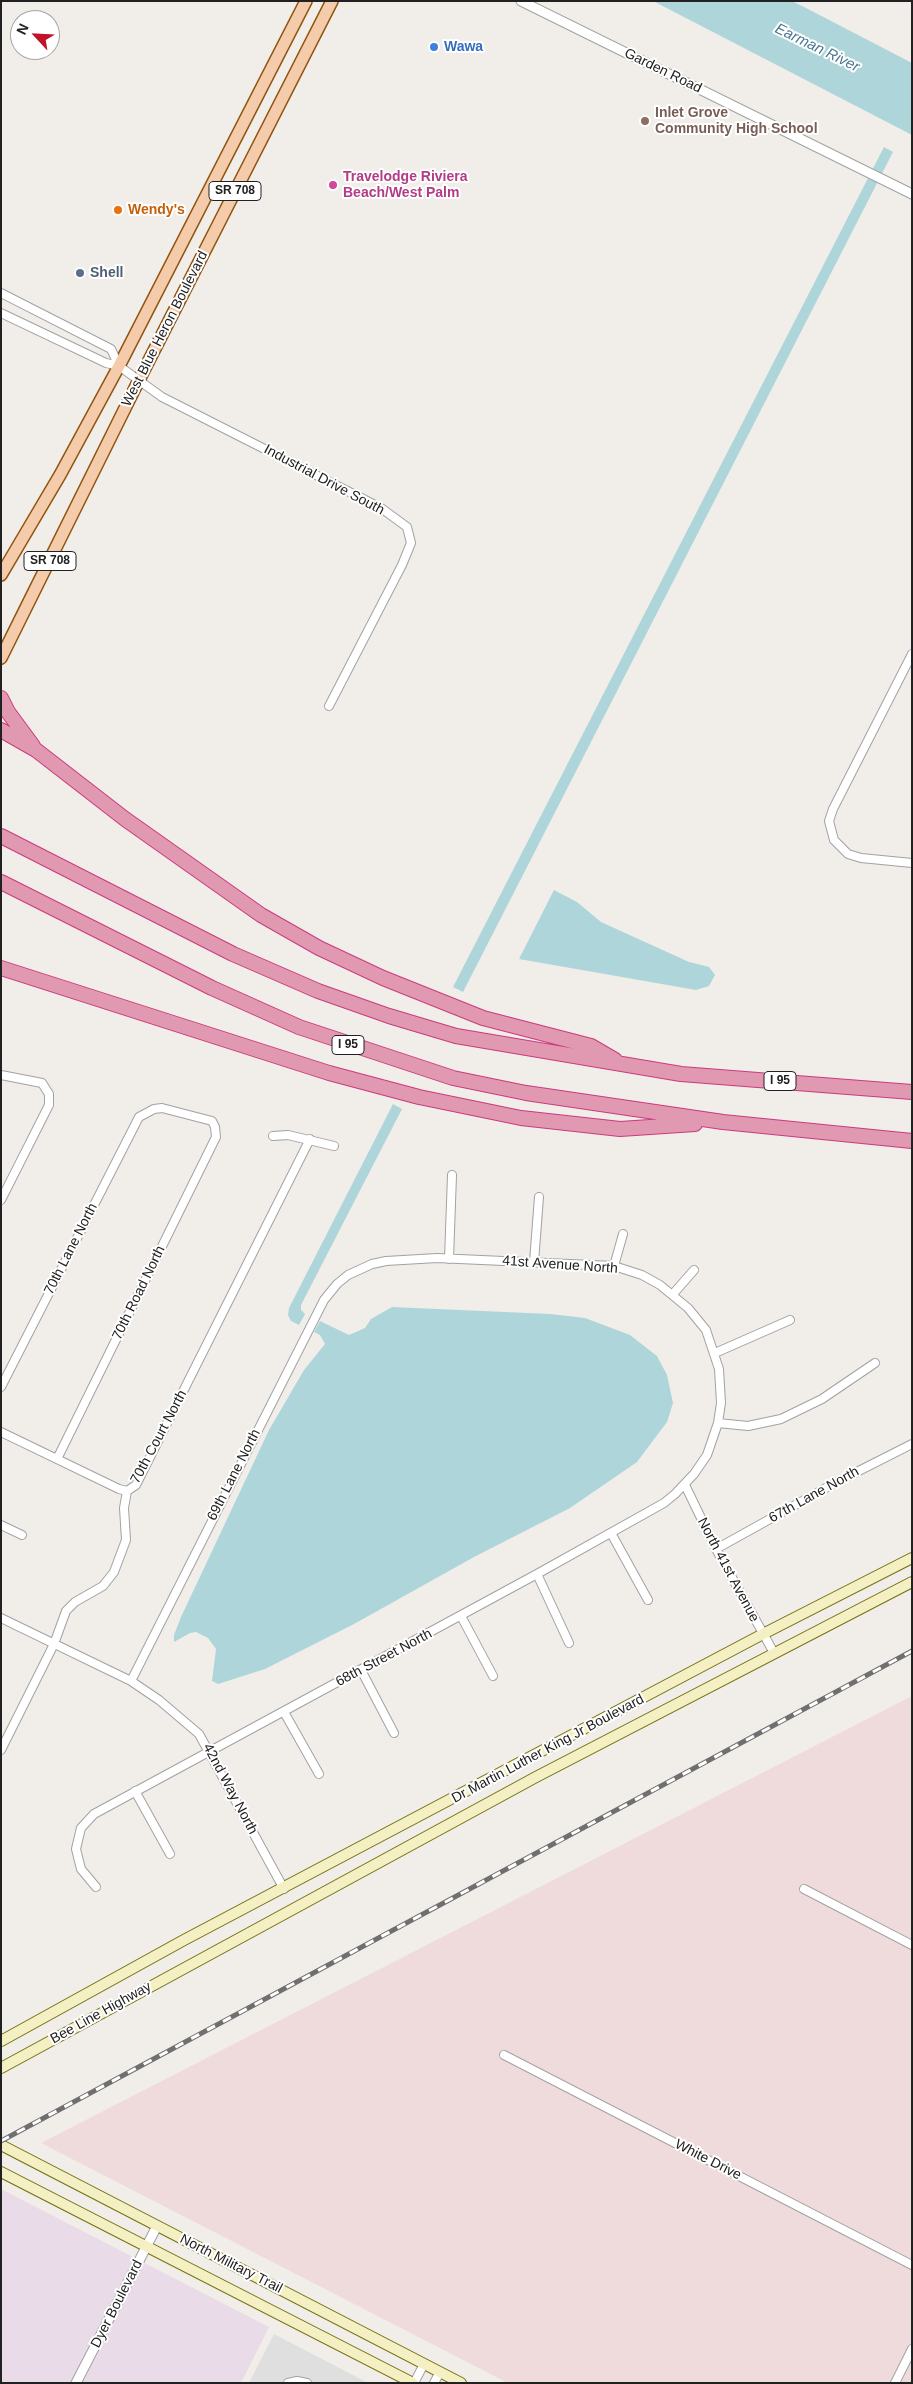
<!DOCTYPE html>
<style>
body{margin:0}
#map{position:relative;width:913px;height:2384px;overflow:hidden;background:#f1ede9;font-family:Arial,sans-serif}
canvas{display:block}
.frame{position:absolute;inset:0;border:2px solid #212121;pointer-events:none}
.north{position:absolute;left:10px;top:10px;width:50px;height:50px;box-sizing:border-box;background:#fff;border:1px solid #a6a6a6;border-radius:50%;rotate:295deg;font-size:14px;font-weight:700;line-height:20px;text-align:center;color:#212121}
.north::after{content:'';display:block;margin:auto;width:18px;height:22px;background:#bf132a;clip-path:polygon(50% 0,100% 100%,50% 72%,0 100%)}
</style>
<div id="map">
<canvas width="913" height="2384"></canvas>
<div class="frame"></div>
<div class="north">N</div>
</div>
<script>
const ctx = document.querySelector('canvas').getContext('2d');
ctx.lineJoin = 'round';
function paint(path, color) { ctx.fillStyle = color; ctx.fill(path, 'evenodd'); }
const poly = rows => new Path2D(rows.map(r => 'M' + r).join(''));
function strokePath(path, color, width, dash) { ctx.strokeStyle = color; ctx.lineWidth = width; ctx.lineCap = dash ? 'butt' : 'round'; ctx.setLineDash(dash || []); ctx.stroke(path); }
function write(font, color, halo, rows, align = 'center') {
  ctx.font = font + ' Arial,sans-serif'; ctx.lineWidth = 4; ctx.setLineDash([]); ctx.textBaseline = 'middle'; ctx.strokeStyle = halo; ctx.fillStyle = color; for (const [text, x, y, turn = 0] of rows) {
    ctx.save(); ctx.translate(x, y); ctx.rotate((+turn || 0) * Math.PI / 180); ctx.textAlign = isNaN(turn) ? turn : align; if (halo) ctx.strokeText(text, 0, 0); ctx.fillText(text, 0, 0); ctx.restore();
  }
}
paint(poly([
 [274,2334,368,2383,249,2383]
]), '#dfdfdf');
paint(poly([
 [912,1696,912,2383,508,2383,41,2143]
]), '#efdbdc');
paint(poly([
 [1,2189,269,2327,241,2383,1,2383]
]), '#e9dce8');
paint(poly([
 [653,1,792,1,808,9,912,63,912,135],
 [884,147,893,152,463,992,453,987],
 [554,890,577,902,601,922,689,962,709,967,715,975,709,986,696,990,519,959],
 [393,1104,402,1109,301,1305,301,1310,305,1314,299,1325,291,1321,288,1315,289,1308],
 [392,1307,550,1314,585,1318,630,1335,657,1356,667,1375,673,1403,667,1422,637,1462,570,1508,474,1557,354,1624,265,1669,218,1684,212,1681,216,1649,208,1638,196,1632,190,1633,174,1642,174,1635,181,1617,269,1430,304,1370,325,1344,320,1335,314,1332,320,1321,349,1335,365,1328,371,1319]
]), '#aed6da');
const minor = poly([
 [1,293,111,349,119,366],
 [1,313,106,363,119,366,162,397,381,508,407,527,411,543,402,565,329,706],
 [912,654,833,809,829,821,834,840,848,854,861,858,912,863],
 [1,1075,42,1083,49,1094,49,1105,1,1200],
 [273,1136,288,1135,334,1146],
 [449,1259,452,1175],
 [534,1262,539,1197],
 [614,1266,623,1234],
 [673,1294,694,1270],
 [715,1353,790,1320],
 [1,1387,139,1117,154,1109,162,1108,212,1121,215,1127,216,1137,57,1459],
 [718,1423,748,1426,781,1419,822,1399,875,1363],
 [1,1432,119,1489,127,1491],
 [685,1485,716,1549,774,1653],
 [1,1525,22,1535],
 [611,1533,648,1600],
 [716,1549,833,1484,912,1444],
 [537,1574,569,1643],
 [461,1616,493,1676],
 [1,1618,131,1681,159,1700,199,1734,284,1889],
 [361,1670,394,1733],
 [284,1712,319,1774],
 [1,1750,54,1644,66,1611,75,1602,103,1586,114,1572,126,1540,124,1508,127,1491,136,1485,310,1139],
 [135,1791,170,1854],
 [96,1887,81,1869,76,1849,81,1828,94,1814,537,1574,664,1503,675,1494,694,1474,707,1455,718,1423,721,1403,719,1369,706,1330,688,1308,660,1285,642,1275,614,1266,437,1258,386,1261,372,1264,348,1275,337,1284,324,1300,131,1681],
 [804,1889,912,1945],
 [504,2055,912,2265],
 [288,2383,297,2381,307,2383],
 [414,2383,424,2364],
 [434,2383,440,2372],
 [895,2383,912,2349]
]);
const tertiary = poly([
 [521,1,912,194],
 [76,2383,157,2226]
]);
const secondary = poly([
 [1,2041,184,1940,763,1634,912,1558],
 [1,2068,536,1777,912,1582],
 [1,2145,461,2383],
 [1,2172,413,2383]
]);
const primary = poly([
 [1,575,60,475,119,366,306,1],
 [1,658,139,380,332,1]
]);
const motorway = poly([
 [1,698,8,712,33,746],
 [1,730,36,750,125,819,261,915,319,948,383,978,483,1018,591,1046,615,1060],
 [1,836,233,954,318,991,389,1016,456,1036,681,1074,912,1092],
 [1,882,212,988,299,1027,453,1078,526,1093,723,1122,912,1141],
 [1,968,329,1073,419,1097,521,1118,620,1129,695,1124]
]);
strokePath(minor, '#a2a2a2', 10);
strokePath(tertiary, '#a2a2a2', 11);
strokePath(secondary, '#716f10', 12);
strokePath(primary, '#90540f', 14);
strokePath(motorway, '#cb3a7f', 16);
strokePath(minor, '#fff', 8);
strokePath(tertiary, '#fff', 9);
strokePath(secondary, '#f4f0c4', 10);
strokePath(primary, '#f4cbab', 11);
strokePath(motorway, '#e099b0', 14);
const rail = poly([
 [1,2141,912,1651]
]);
strokePath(rail, '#6f6f6f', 5);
strokePath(rail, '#fff', 3, [9]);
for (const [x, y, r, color] of [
 [434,47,5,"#3f7fe0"],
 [645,121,5,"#8d6e63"],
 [333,185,5,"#d1479c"],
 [118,210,5,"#e8710a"],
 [80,273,5,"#5c6f8a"]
]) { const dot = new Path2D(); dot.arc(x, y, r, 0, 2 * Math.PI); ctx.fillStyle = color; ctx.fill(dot); strokePath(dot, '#fff', 2); }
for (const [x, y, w] of [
 [235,191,52],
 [50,561,52],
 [348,1045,32],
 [780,1081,32]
]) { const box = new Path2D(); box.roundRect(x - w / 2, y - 9.5, w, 19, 4); ctx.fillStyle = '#fff'; ctx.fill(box); strokePath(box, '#212121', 1); }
write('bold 12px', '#212121', null, [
 ["SR 708",235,191],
 ["SR 708",50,561],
 ["I 95",348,1045],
 ["I 95",780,1081]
]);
write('bold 14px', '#366cbe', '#fff', [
 ["Wawa",444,47]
], 'left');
write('14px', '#212121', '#fff', [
 ["Garden Road",663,71,26],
 ["West Blue Heron Boulevard",165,329,-63],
 ["Industrial Drive South",324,480,28],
 ["70th Lane North",71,1249,-63],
 ["41st Avenue North",560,1265,4],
 ["70th Road North",139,1293,-64],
 ["70th Court North",159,1437,-62],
 ["69th Lane North",234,1475,-63],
 ["67th Lane North",814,1495,-29],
 ["North 41st Avenue",728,1570,62],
 ["68th Street North",384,1658,-28],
 ["Dr Martin Luther King Jr Boulevard",548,1749,-28],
 ["42nd Way North",230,1789,62],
 ["Bee Line Highway",101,2013,-29],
 ["White Drive",708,2160,27],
 ["North Military Trail",231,2264,27],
 ["Dyer Boulevard",117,2304,-63]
]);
write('bold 14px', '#785e54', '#fff', [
 ["Inlet Grove",655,113],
 ["Community High School",655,129]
], 'left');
write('bold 14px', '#b23c85', '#fff', [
 ["Travelodge Riviera",343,177],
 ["Beach/West Palm",343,193]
], 'left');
write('bold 14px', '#c56008', '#fff', [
 ["Wendy's",128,210]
], 'left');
write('bold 14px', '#4e5e75', '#fff', [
 ["Shell",90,273]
], 'left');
write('italic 15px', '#4c7892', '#fff', [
 ["Earman River",817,48,26]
]);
</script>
